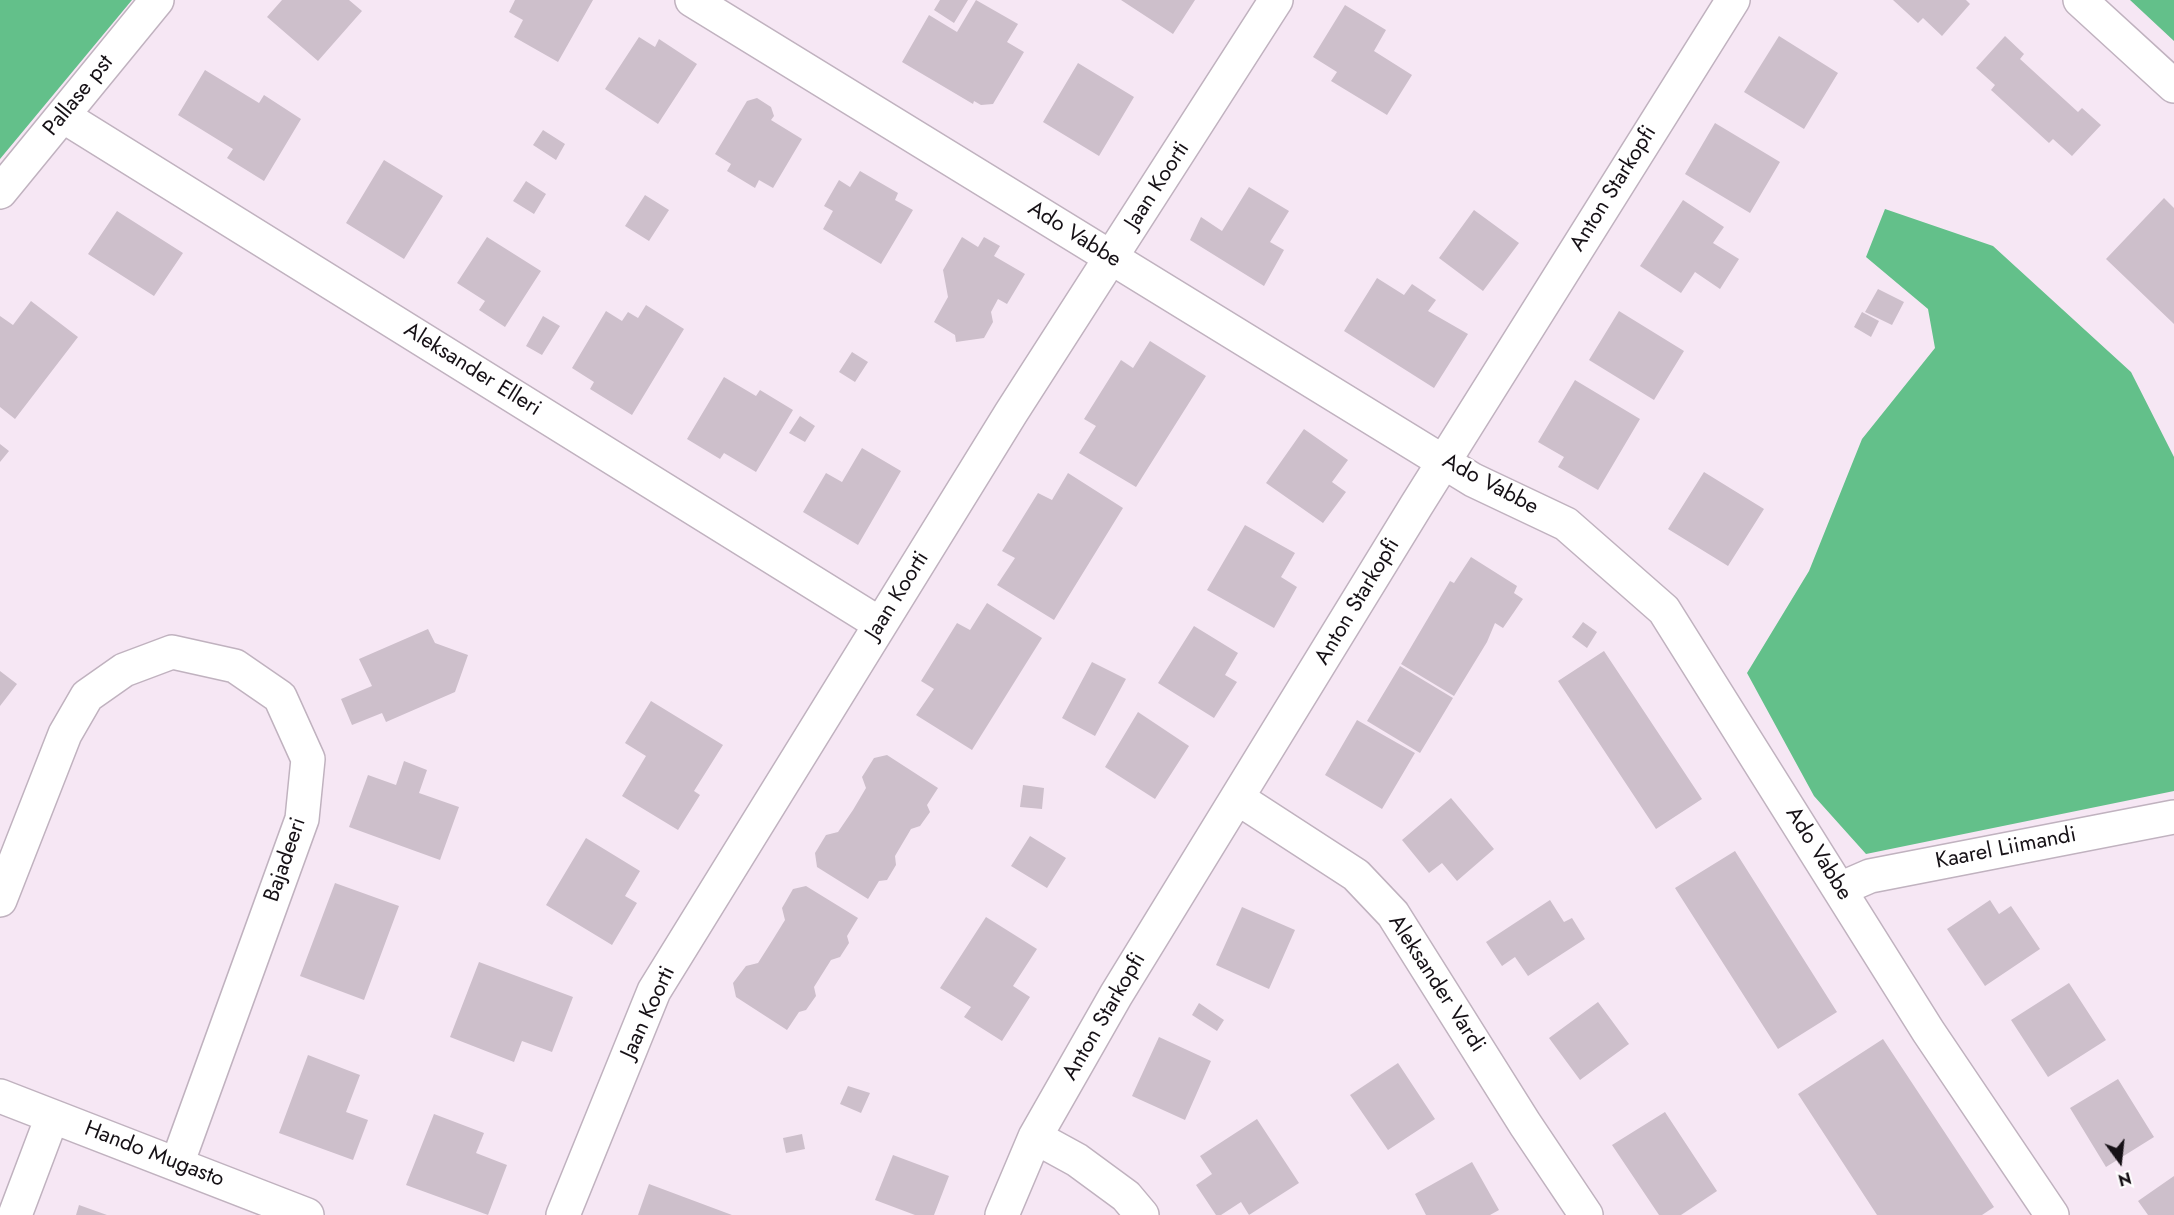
<!DOCTYPE html>
<style>
body{margin:0}
#map{position:relative;width:2174px;height:1215px;overflow:hidden;background:#f6e7f4;font-family:Jost,sans-serif}
canvas{display:block}
.north{position:absolute;left:2090px;top:1131px;width:60px;height:60px;-webkit-text-stroke:4px #fff;paint-order:stroke;rotate:165deg;font-size:16px;font-weight:700;line-height:24px;text-align:center;color:#161116}
.north::after{content:'';display:block;margin:auto;width:21px;height:27px;background:#161116;clip-path:polygon(50% 0,100% 100%,50% 72%,0 100%)}
</style>
<div id="map">
<canvas width="2174" height="1215"></canvas>
<div class="north">N</div>
</div>
<script>
const ctx = document.querySelector('canvas').getContext('2d');
ctx.lineJoin = 'round';
function paint(path, color) { ctx.fillStyle = color; ctx.fill(path, 'evenodd'); }
const poly = rows => new Path2D(rows.map(r => 'M' + r).join(''));
function strokePath(path, color, width, dash) { ctx.strokeStyle = color; ctx.lineWidth = width; ctx.lineCap = dash ? 'butt' : 'round'; ctx.setLineDash(dash || []); ctx.stroke(path); }
function write(font, color, halo, rows, align = 'center') {
  ctx.font = font + ' Jost,sans-serif'; ctx.lineWidth = 5; ctx.setLineDash([]); ctx.textBaseline = 'middle'; ctx.strokeStyle = halo; ctx.fillStyle = color; for (const [text, x, y, turn = 0] of rows) {
    ctx.save(); ctx.translate(x, y); ctx.rotate((+turn || 0) * Math.PI / 180); ctx.textAlign = isNaN(turn) ? turn : align; if (halo) ctx.strokeText(text, 0, 0); ctx.fillText(text, 0, 0); ctx.restore();
  }
}
paint(poly([
 [0,0,132,0,0,159],
 [2130,0,2174,0,2174,41],
 [1885,209,1993,246,2131,372,2174,457,2174,791,1866,854,1814,796,1747,673,1809,571,1862,439,1935,348,1928,309,1866,257]
]), '#63c08a');
paint(poly([
 [282,0,349,0,362,11,318,61,267,17],
 [515,0,593,0,558,62,514,37,523,20,509,12],
 [940,0,968,0,954,23,934,10],
 [976,0,1018,24,1007,42,1024,52,993,104,981,105,974,101,973,104,902,62,929,15,957,32],
 [1121,0,1195,0,1173,34],
 [1893,0,1966,0,1970,4,1942,36,1923,18,1918,23],
 [1345,5,1386,30,1374,51,1412,75,1387,115,1331,81,1337,72,1313,57],
 [1779,36,1838,73,1804,129,1744,92],
 [2005,36,2024,54,2020,59,2078,112,2082,108,2101,125,2072,156,2053,139,2049,143,1991,90,1995,85,1976,68],
 [639,37,655,47,659,39,697,64,658,124,605,89],
 [1078,63,1134,97,1099,156,1043,122],
 [205,70,259,103,264,95,301,119,264,181,227,158,233,149,178,115],
 [757,98,771,107,774,116,771,120,802,139,773,188,759,180,755,188,727,171,731,164,715,154,747,101],
 [1715,123,1780,162,1750,213,1685,174],
 [543,130,565,144,556,160,533,145],
 [384,160,443,196,404,259,346,223],
 [860,171,898,193,895,200,913,210,881,264,823,229,833,211,824,206,839,180,850,187],
 [526,181,546,194,534,214,513,201],
 [1249,187,1289,211,1270,242,1284,250,1264,286,1190,240,1201,217,1222,231],
 [645,195,669,210,649,241,625,226],
 [2164,198,2174,208,2174,324,2106,259],
 [1683,200,1724,227,1713,243,1739,259,1720,289,1695,272,1681,293,1640,266],
 [1474,210,1519,243,1483,291,1439,258],
 [117,211,183,253,154,296,88,254],
 [487,237,541,271,505,327,479,310,485,301,457,283],
 [962,237,978,247,984,237,1000,246,994,256,1025,274,1007,304,998,299,991,312,993,322,984,338,956,342,955,335,934,322,948,297,943,270],
 [1377,278,1404,295,1412,284,1436,300,1428,311,1468,334,1434,388,1344,331],
 [1878,289,1904,302,1892,325,1865,312],
 [31,301,78,337,15,419,0,407,0,316,13,325],
 [646,305,684,329,632,415,590,389,594,382,572,368,606,311,622,321,628,312,638,318],
 [1619,311,1684,351,1654,400,1589,360],
 [1862,312,1879,321,1871,337,1854,327],
 [543,316,560,326,542,355,526,346],
 [1150,341,1206,376,1136,487,1079,453,1096,426,1084,419,1121,360,1133,368],
 [852,352,868,362,855,382,839,372],
 [724,377,756,396,760,390,793,410,756,472,724,453,720,459,687,439],
 [1575,380,1640,419,1598,490,1558,467,1564,457,1538,442],
 [800,416,815,426,805,442,789,433],
 [1304,429,1348,460,1332,482,1346,492,1323,523,1266,483],
 [0,444,9,451,0,462],
 [862,448,901,471,858,545,803,512,826,473,842,482],
 [1704,472,1764,509,1728,566,1668,529],
 [1068,473,1123,508,1054,620,997,585,1015,558,1002,551,1038,493,1052,500],
 [1245,525,1295,553,1281,577,1297,587,1274,628,1207,590],
 [1471,557,1517,586,1514,593,1523,599,1503,628,1495,623,1487,642,1454,696,1401,664,1450,581,1454,583],
 [987,603,1042,638,972,750,916,715,934,689,921,681,957,623,970,630],
 [1583,622,1597,632,1587,648,1572,637],
 [1194,626,1238,653,1225,675,1237,682,1214,718,1158,683],
 [428,629,435,643,468,655,455,692,386,722,382,713,352,725,341,699,372,686,359,659],
 [1604,651,1702,799,1656,829,1558,681],
 [1092,662,1126,679,1095,736,1062,718],
 [1400,666,1453,698,1420,753,1367,721],
 [0,671,17,684,0,706],
 [651,701,723,745,694,791,700,795,678,830,622,796,646,756,625,743],
 [1138,712,1189,746,1155,799,1105,767],
 [1357,720,1415,753,1382,809,1325,775],
 [887,755,938,788,927,805,930,812,920,826,911,829,895,856,896,865,887,880,879,881,868,899,817,867,815,853,826,835,838,832,853,810,866,788,862,777,874,758],
 [404,761,427,770,419,793,459,807,440,860,349,827,368,775,396,785],
 [1023,785,1044,788,1042,809,1020,807],
 [1451,798,1494,849,1457,881,1442,863,1429,873,1402,840],
 [1030,836,1066,858,1047,888,1011,866],
 [586,838,640,871,625,896,637,903,612,945,546,905],
 [1735,851,1837,1012,1778,1049,1675,888],
 [335,883,399,906,364,1000,300,976],
 [806,886,858,918,847,936,849,943,840,957,831,960,814,987,816,996,806,1010,799,1012,787,1030,736,997,733,983,746,966,758,963,772,941,785,920,782,908,793,889],
 [1550,900,1564,922,1572,918,1585,939,1528,976,1515,957,1502,966,1486,942],
 [1990,900,1999,914,2011,906,2040,949,1985,986,1947,929],
 [1242,907,1295,930,1269,989,1216,965],
 [986,917,1037,949,1013,986,1030,997,1002,1041,964,1017,971,1007,940,988],
 [479,962,573,997,552,1052,522,1041,514,1062,450,1037],
 [2069,983,2106,1040,2048,1077,2011,1020],
 [1598,1002,1629,1044,1580,1080,1549,1038],
 [1199,1003,1224,1020,1217,1031,1192,1015],
 [1159,1037,1211,1061,1185,1120,1132,1096],
 [1883,1039,1994,1207,1982,1215,1877,1215,1798,1094],
 [308,1055,360,1075,346,1112,368,1120,353,1160,279,1133],
 [1398,1063,1435,1119,1388,1150,1350,1095],
 [2118,1079,2154,1137,2106,1167,2070,1108],
 [848,1086,870,1093,861,1113,840,1104],
 [1665,1112,1717,1191,1681,1215,1659,1215,1612,1145],
 [434,1114,484,1133,476,1153,507,1165,488,1215,406,1185],
 [1257,1119,1299,1183,1249,1215,1241,1202,1221,1215,1216,1215,1196,1185,1212,1174,1200,1156],
 [802,1134,805,1149,786,1153,783,1138],
 [893,1155,949,1176,934,1215,915,1215,875,1200],
 [1472,1162,1499,1210,1490,1215,1426,1215,1415,1194],
 [2174,1176,2174,1215,2148,1215,2138,1201],
 [649,1184,732,1215,638,1215],
 [79,1205,107,1215,76,1215]
]), '#cdbfcb');
const street = poly([
 [692,0,1473,480,1566,524,1664,610,1928,1031,2052,1215],
 [2080,0,2174,86],
 [63,116,880,624],
 [0,192,157,0],
 [1239,799,1356,875,1393,914,1525,1124,1586,1215],
 [1840,889,1870,876,2174,817],
 [0,900,65,734,87,696,124,670,172,652,235,666,280,697,308,759,302,819,177,1164],
 [0,1096,307,1215],
 [1035,1137,1077,1160,1126,1196,1142,1215],
 [15,1215,52,1117],
 [563,1215,654,991,1011,413,1276,0],
 [1002,1215,1035,1137,1116,995,1416,506,1733,0]
]);
strokePath(street, '#c0b2bf', 36);
strokePath(street, '#fff', 33);
write('22px', '#161116', '#fff', [
 ["Pallase pst",79,96,-51],
 ["Jaan Koorti",1158,186,-57],
 ["Anton Starkopfi",1614,189,-58],
 ["Ado Vabbe",1074,235,32],
 ["Aleksander Elleri",472,370,32],
 ["Ado Vabbe",1490,485,28],
 ["Jaan Koorti",898,596,-58],
 ["Anton Starkopfi",1358,602,-59],
 ["Kaarel Liimandi",2006,849,-11],
 ["Ado Vabbe",1818,854,58],
 ["Bajadeeri",286,860,-71],
 ["Aleksander Vardi",1436,984,57],
 ["Jaan Koorti",649,1013,-65],
 ["Anton Starkopfi",1105,1017,-60],
 ["Hando Mugasto",154,1155,21]
]);
</script>
